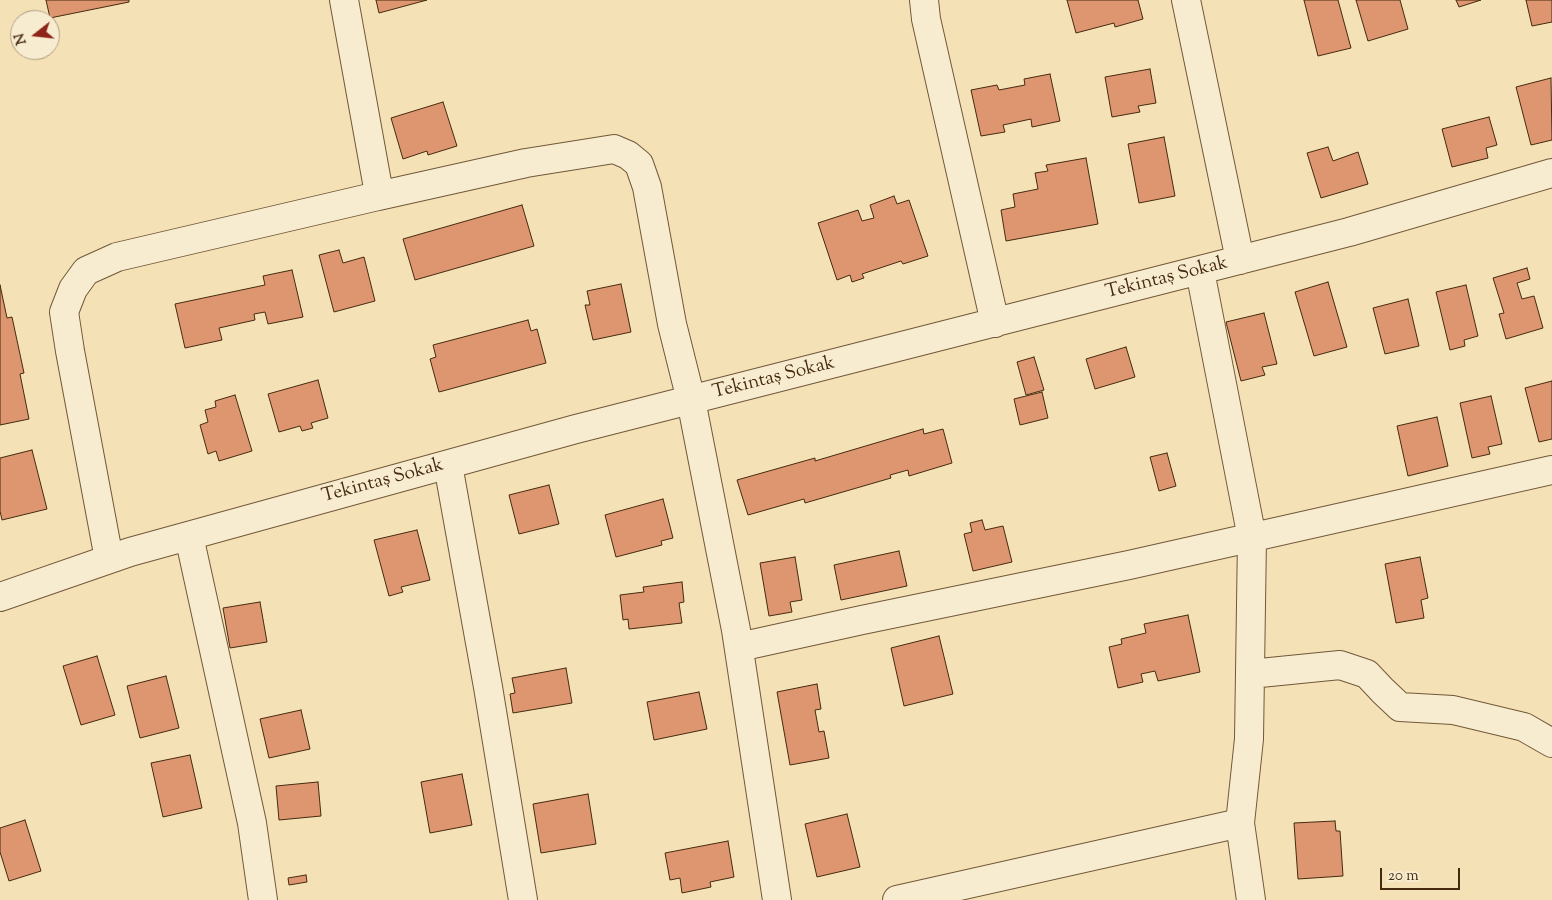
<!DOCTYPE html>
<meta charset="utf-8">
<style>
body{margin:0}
#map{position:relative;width:1552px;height:900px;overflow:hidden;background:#f4e1b6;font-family:"Sorts Mill Goudy",serif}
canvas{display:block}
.north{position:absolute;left:10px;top:10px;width:50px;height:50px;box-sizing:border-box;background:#f8ecd0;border:1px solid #b09e83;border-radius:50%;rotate:254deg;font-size:14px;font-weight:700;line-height:20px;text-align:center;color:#452a0f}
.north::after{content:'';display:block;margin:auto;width:18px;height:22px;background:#8f2418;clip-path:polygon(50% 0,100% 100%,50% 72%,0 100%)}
.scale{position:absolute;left:1380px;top:868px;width:80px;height:22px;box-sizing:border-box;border:2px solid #452a0f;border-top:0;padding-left:6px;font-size:15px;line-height:18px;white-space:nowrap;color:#452a0f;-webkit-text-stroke:4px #f8ecd0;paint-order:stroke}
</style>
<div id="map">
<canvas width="1552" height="900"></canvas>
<div class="north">N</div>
<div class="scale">20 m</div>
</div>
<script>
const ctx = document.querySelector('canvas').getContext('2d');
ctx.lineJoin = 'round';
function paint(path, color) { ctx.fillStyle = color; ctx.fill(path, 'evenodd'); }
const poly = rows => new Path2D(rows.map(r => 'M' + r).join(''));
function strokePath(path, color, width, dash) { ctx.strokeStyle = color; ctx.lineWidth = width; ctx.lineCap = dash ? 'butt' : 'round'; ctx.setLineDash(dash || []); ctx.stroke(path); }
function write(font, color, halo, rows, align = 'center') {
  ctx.font = font + ' "Sorts Mill Goudy",serif'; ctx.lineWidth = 5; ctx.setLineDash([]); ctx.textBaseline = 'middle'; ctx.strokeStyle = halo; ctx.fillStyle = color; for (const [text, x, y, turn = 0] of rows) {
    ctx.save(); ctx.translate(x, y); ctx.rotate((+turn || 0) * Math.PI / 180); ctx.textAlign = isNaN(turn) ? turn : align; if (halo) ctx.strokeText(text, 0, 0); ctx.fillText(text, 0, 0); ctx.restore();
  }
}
const building = poly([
 [46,0,129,0,129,2,50,18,46,0],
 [376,0,427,0,379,13,376,0],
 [1067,0,1138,0,1143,19,1115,27,1114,23,1076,33,1067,0],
 [1304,0,1338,0,1351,48,1318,56,1304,0],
 [1356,0,1400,0,1408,29,1368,41,1356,0],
 [1456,0,1481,0,1459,7,1456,0],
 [1526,0,1552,0,1552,22,1532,26,1526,0],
 [1150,69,1156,103,1138,106,1140,112,1112,117,1105,77,1150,69],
 [1050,74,1060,121,1032,127,1031,119,1003,125,1005,132,981,136,971,90,997,85,999,90,1025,85,1024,79,1050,74],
 [1551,78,1552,140,1531,145,1516,87,1551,78],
 [443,102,457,146,428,155,427,151,403,159,391,118,443,102],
 [1489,117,1497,145,1486,148,1488,158,1452,167,1442,129,1489,117],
 [1164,137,1175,196,1139,203,1128,144,1164,137],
 [1328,147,1333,161,1358,152,1368,184,1321,198,1307,153,1328,147],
 [1086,158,1098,224,1006,241,1001,210,1015,207,1013,194,1038,189,1035,173,1048,171,1046,165,1086,158],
 [894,196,897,204,909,200,928,256,903,264,901,261,862,274,864,278,852,282,850,275,837,280,818,223,858,210,862,221,874,218,870,205,894,196],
 [522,205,534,246,415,280,403,239,522,205],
 [339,250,343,263,364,257,375,301,334,312,319,255,339,250],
 [1527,268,1530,279,1517,283,1522,299,1534,296,1543,328,1506,339,1499,314,1504,313,1493,278,1527,268],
 [292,270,303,317,268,324,265,312,254,314,255,320,219,328,222,340,185,348,175,304,265,285,263,276,292,270],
 [1328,282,1347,347,1314,356,1295,292,1328,282],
 [621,284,631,332,593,340,585,305,590,305,587,291,621,284],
 [0,285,7,318,12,317,24,373,20,374,29,419,0,425,0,285],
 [1466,285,1478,336,1464,340,1465,346,1450,350,1436,292,1466,285],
 [1408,299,1419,346,1385,354,1373,308,1408,299],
 [1264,313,1277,364,1262,367,1265,375,1241,381,1226,322,1264,313],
 [528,320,531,331,537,329,546,363,439,392,430,359,436,357,433,345,528,320],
 [1126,347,1135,377,1095,389,1086,359,1126,347],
 [1034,357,1044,390,1026,395,1017,362,1034,357],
 [318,380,328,418,311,423,313,428,302,431,300,426,279,432,268,394,318,380],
 [1552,381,1552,439,1539,442,1525,388,1552,381],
 [1042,392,1048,418,1020,425,1014,399,1042,392],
 [235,395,252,451,219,461,216,451,208,454,200,425,208,422,205,410,216,407,215,401,235,395],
 [1491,396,1502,444,1488,447,1490,454,1472,458,1460,403,1491,396],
 [1437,417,1448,466,1408,476,1397,426,1437,417],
 [923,429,924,434,943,429,952,463,909,476,908,470,890,475,891,478,805,503,804,499,748,515,737,480,815,458,815,461,923,429],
 [32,450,47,509,2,520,0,511,0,458,32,450],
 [1167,453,1176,486,1159,491,1150,457,1167,453],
 [549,485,559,524,519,534,509,495,549,485],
 [663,499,673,538,661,541,662,545,616,557,605,515,663,499],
 [982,520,985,530,1003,526,1012,562,973,571,964,534,972,532,970,523,982,520],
 [417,530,430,580,401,587,403,592,389,596,374,540,417,530],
 [899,551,907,586,841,600,834,565,899,551],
 [795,557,802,600,790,602,792,612,769,616,760,563,795,557],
 [1420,557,1428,598,1421,600,1424,618,1396,623,1385,564,1420,557],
 [682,582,684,602,679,603,682,623,629,629,628,619,623,620,620,595,644,592,643,587,682,582],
 [260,602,267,642,230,648,223,608,260,602],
 [1188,615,1200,672,1158,681,1155,671,1141,674,1143,682,1118,688,1109,647,1122,644,1121,639,1146,633,1144,624,1188,615],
 [939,636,953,694,904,706,891,648,939,636],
 [97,656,115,715,81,725,63,666,97,656],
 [566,668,572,703,513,713,510,694,515,693,512,678,566,668],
 [166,676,179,728,140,738,127,686,166,676],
 [817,684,821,709,815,710,819,732,824,731,829,758,790,765,777,692,817,684],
 [699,692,707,729,654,740,647,702,699,692],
 [301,710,310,749,269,758,260,719,301,710],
 [190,755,202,808,163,817,151,763,190,755],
 [462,774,472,825,430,833,421,782,462,774],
 [318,782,321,816,279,820,276,786,318,782],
 [588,794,596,844,541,853,533,804,588,794],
 [847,814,860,867,817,877,805,824,847,814],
 [25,820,41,871,9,881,0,852,0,828,25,820],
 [1335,821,1336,831,1340,831,1343,876,1298,879,1294,823,1335,821],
 [728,841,734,877,710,882,711,887,682,893,680,878,670,880,665,853,728,841],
 [306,875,307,882,289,885,288,878,306,875]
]);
paint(building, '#dd966f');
strokePath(building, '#452a0f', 1);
const minor = poly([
 [924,0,926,19,995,323],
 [1186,0,1240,260],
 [378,196,526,163,614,149,628,155,639,164,647,187,672,324,691,400,736,630,777,900],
 [448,465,488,687,523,900],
 [189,536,252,823,263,900],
 [109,559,70,351,64,312,73,289,86,271,117,257,378,196,378,188,344,0],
 [0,597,130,552,576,429,1349,232,1552,173],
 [739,647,862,620,1129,565,1552,470],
 [1250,674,1340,665,1367,674,1383,691,1400,707,1453,710,1524,727,1552,743],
 [1240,823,1251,900],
 [897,900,1240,823,1249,739,1252,538,1200,271]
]);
strokePath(minor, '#715839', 30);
strokePath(minor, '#f8ecd0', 28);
write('19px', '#452a0f', '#f8ecd0', [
 ["Tekintaş Sokak",1167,279,-14],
 ["Tekintaş Sokak",774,379,-14],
 ["Tekintaş Sokak",383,482,-15]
]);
</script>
